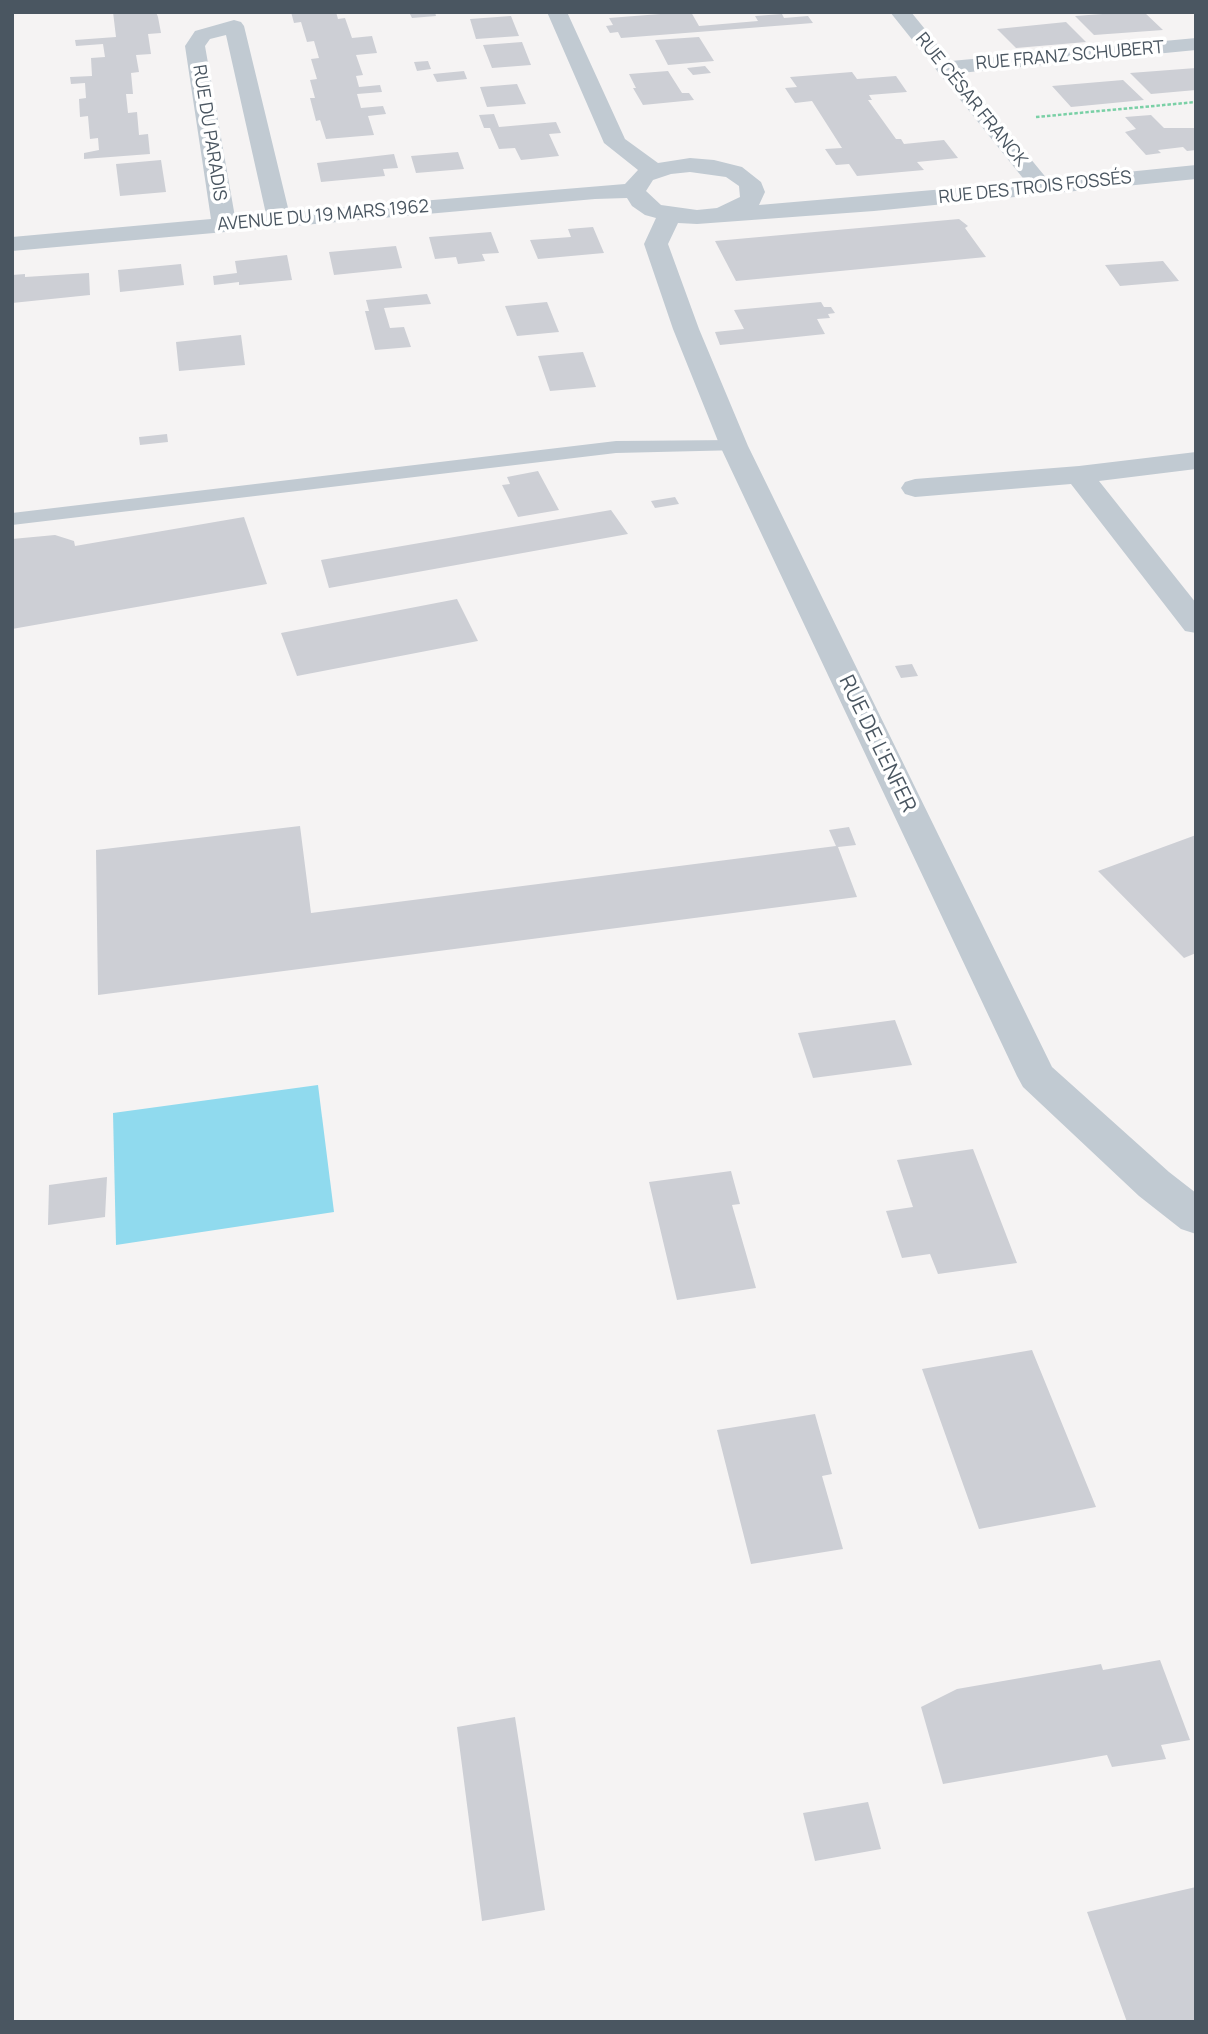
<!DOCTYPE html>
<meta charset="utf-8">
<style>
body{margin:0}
#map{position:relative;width:1208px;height:2034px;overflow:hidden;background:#f5f3f3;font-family:Manrope,sans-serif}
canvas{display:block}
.frame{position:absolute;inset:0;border:14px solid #4a5661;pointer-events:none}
</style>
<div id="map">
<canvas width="1208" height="2034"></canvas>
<div class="frame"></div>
</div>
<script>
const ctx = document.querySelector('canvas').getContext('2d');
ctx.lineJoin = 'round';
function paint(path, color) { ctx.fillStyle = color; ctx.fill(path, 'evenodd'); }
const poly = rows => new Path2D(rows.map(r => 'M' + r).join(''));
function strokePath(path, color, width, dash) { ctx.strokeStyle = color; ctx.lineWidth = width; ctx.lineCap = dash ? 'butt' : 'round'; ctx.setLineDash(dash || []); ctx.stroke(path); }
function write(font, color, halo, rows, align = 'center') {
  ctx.font = font + ' Manrope,sans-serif'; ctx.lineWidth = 7; ctx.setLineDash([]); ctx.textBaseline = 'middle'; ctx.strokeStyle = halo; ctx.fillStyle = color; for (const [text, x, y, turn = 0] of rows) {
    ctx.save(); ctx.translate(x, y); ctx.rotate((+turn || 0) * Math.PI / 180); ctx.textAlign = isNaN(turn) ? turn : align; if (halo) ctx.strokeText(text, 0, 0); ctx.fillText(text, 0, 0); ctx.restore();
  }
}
paint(poly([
 [318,1085,334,1212,116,1245,113,1113]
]), '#90daee');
paint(poly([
 [113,12,156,12,158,17,161,33,148,34,151,54,136,55,139,72,131,73,133,94,126,94,128,113,137,112,139,135,148,134,150,154,84,159,84,153,99,150,98,138,90,139,88,116,80,117,79,99,86,98,85,83,71,84,70,77,92,76,91,58,105,57,103,44,76,46,75,40,116,37],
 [291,12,336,12,338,19,345,18,352,38,372,36,377,53,356,55,363,75,356,76,359,87,380,85,382,92,357,94,361,108,383,106,386,114,368,116,374,135,326,139,320,120,316,121,310,98,315,98,310,80,317,79,311,59,319,58,314,41,307,42,301,22,294,23],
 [409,12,435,12,436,16,412,18],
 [686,12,691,12,699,26,758,21,755,16,782,14,784,18,808,16,813,23,621,38,618,32,610,33,606,26,613,25,609,18],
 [1130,12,1144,12,1163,30,1094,35,1075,16],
 [511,16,519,36,476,39,470,19],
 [1066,22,1086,42,1016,48,997,29],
 [699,37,714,61,668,65,655,40],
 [522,42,531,65,492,68,483,45],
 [428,61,431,69,417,71,414,62],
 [705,66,711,73,693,75,687,68],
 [1196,68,1196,90,1151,94,1130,73],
 [464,71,467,79,437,82,433,74],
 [668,71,682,93,689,93,694,100,643,105,633,88,636,88,629,74],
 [852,72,857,79,896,76,907,92,869,95,872,100,868,100,896,139,901,139,904,144,944,140,958,158,917,162,924,170,857,176,849,164,836,165,825,149,842,148,812,101,795,103,785,88,797,87,790,77],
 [1123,80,1144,100,1071,107,1052,86],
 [517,84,526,104,487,107,480,87],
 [494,114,499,127,556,122,561,133,549,134,559,156,521,160,515,148,499,149,490,128,484,128,479,115],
 [1151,115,1164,128,1196,128,1196,150,1187,151,1183,147,1158,150,1161,153,1146,155,1125,132,1136,129,1125,117],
 [458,152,464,169,416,173,411,156],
 [394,154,398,168,383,169,385,176,321,182,317,163],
 [161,160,166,192,120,196,116,164],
 [959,219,968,226,965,228,986,257,736,281,715,241],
 [593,227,604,253,538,259,530,240,571,237,568,229],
 [491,232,499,253,482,254,485,261,458,264,456,257,435,259,429,237],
 [396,246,402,268,334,275,329,252],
 [287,255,292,280,239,285,239,282,214,285,213,276,237,273,235,261],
 [1163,261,1179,281,1120,286,1105,265],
 [181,264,184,285,120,292,118,270],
 [89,273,90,295,12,303,12,275,25,274,25,277],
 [427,294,431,304,384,308,390,328,404,327,411,347,375,350,365,311,369,311,366,300],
 [547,302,559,332,517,336,505,306],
 [821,302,824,307,831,307,835,313,828,314,830,318,817,319,825,334,720,345,715,332,744,329,734,310],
 [241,335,245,365,179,371,176,342],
 [583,352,596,387,550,391,538,356],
 [167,434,168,442,140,445,139,437],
 [538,471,559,510,518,517,502,485,510,484,507,477],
 [675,497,679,504,655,508,651,501],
 [611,510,628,534,329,588,321,560],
 [244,517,267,584,12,629,12,539,55,535,74,541,75,546],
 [457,599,478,641,297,676,281,633],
 [912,664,918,676,901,678,895,666],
 [300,826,311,913,836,846,829,830,849,827,856,845,838,847,857,897,98,995,96,850],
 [1196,835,1196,953,1184,958,1098,871],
 [895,1020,912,1065,813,1078,798,1033],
 [973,1149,1017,1263,938,1274,930,1254,902,1258,886,1211,913,1207,897,1160],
 [731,1171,740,1204,732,1205,756,1288,677,1300,649,1182],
 [107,1177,105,1217,48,1225,49,1185],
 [1032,1350,1096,1507,979,1529,922,1369],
 [815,1414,832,1474,822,1476,843,1549,751,1564,717,1430],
 [1160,1660,1190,1740,1161,1745,1166,1759,1112,1767,1107,1755,943,1784,921,1707,957,1689,1101,1664,1103,1670],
 [515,1717,545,1910,482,1921,457,1727],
 [868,1802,881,1849,815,1861,803,1813],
 [1196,1887,1196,2022,1127,2022,1087,1912]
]), '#cdcfd5');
strokePath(poly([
 [1036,117,1196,102]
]), '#7ad0a6', 2.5, [3.5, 2]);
paint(poly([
 [734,440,741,442,744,446,741,450,616,453,12,525,12,513,616,441,734,440]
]), '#c1cad2');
paint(poly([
 [547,12,567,12,625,139,658,163,690,158,714,160,742,167,761,182,765,192,759,205,1026,182,890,12,911,12,951,61,1196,38,1196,50,960,73,1048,180,1196,165,1196,179,874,211,697,224,678,223,668,244,699,329,748,446,1052,1067,1169,1172,1196,1193,1196,1234,1181,1229,1139,1196,1023,1087,1017,1076,720,446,673,329,644,244,656,218,645,215,632,206,627,198,595,199,12,251,12,237,211,219,185,46,195,31,234,20,241,22,244,26,289,212,625,184,638,170,604,143,547,12],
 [226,35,266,214,235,217,205,46,210,39,226,35],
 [690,172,726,177,739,186,740,197,717,208,697,210,661,205,646,191,653,180,671,174,690,172],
 [1196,452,1196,469,1099,481,1196,603,1196,633,1185,631,1071,484,915,497,905,494,901,488,905,482,915,479,1079,466,1196,452]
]), '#c1cad2');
write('18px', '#4a5661', '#fff', [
 ["RUE FRANZ SCHUBERT",1070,56,-5],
 ["RUE CÉSAR FRANCK",971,100,51],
 ["RUE DU PARADIS",209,133,81],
 ["RUE DES TROIS FOSSÉS",1035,188,-6],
 ["AVENUE DU 19 MARS 1962",323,216,-5]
]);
write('21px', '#4a5661', '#fff', [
 ["RUE DE L'ENFER",877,744,64]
]);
</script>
